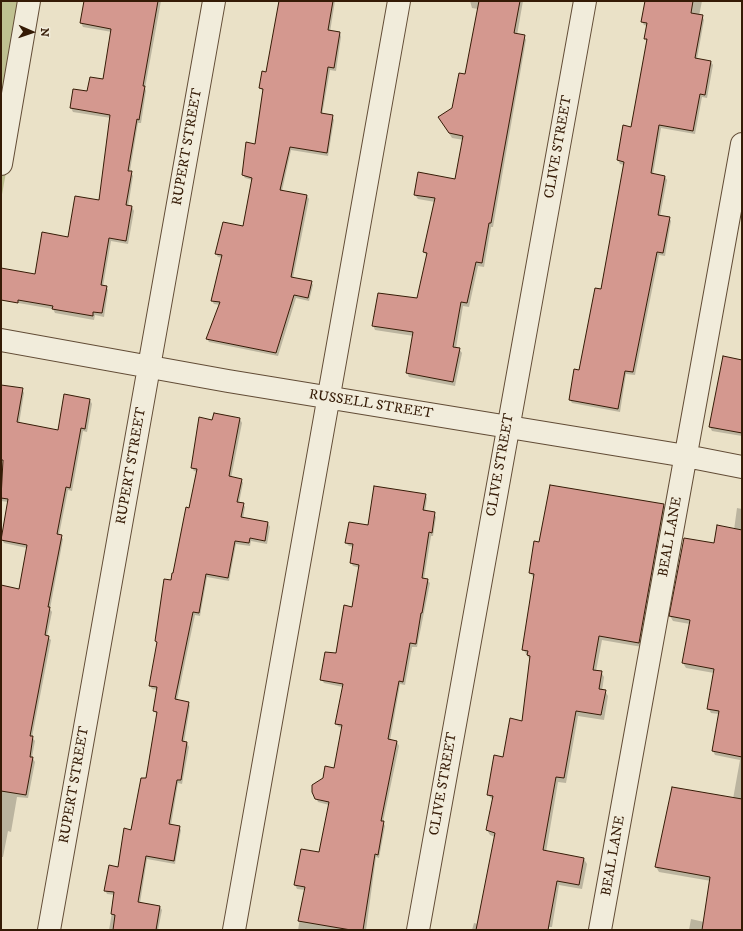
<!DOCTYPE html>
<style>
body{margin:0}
#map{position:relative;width:743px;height:931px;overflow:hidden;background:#eae1c7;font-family:"IM FELL DW Pica",serif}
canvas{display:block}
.frame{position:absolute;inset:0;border:2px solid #351b06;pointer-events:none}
.north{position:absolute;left:12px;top:12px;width:40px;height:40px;-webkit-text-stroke:3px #f1ecdb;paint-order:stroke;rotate:92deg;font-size:11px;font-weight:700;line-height:16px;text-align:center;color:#351b06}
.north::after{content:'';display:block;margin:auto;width:14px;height:18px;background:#351b06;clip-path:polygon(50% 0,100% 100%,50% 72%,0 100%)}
</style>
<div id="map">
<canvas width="743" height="931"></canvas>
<div class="frame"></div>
<div class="north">N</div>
</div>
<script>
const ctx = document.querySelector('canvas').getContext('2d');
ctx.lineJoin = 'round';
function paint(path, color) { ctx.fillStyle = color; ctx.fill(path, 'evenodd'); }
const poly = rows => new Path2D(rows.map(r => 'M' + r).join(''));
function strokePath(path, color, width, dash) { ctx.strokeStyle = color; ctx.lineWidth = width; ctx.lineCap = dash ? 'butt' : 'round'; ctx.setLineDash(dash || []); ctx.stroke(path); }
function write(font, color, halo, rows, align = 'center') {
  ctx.font = font + ' "IM FELL DW Pica",serif'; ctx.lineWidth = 3.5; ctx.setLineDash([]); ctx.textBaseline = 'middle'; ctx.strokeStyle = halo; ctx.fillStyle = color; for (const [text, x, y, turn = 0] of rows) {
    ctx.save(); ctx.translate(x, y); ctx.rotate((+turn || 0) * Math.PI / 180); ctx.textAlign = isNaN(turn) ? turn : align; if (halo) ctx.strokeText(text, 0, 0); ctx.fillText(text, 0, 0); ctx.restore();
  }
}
paint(poly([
 [1,1,37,1,1,200]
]), '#bfc191');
paint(poly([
 [85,1,161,1,145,88,146,91,141,123,138,123,130,171,133,176,128,207,132,207,134,211,128,244,111,241,103,286,106,287,108,290,104,317,95,315,94,320,55,313,53,309,7,301,1,297,1,269,35,275,100,201,111,118,73,112,71,108,104,81,112,32,83,27,81,23],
 [279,1,335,1,330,32,340,33,341,37,336,71,330,70,322,115,332,116,334,120,328,156,291,150,282,191,307,196,309,199,293,278,311,282,313,285,309,301,296,298,278,356,209,342,207,339,220,305,214,304,212,301,223,258,218,257,216,254,243,227,252,180,245,178,243,175,256,145,264,92,260,88,267,73],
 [470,1,523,1,517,35,524,36,526,40,493,227,491,227,484,267,478,266,469,307,463,306,456,348,459,349,462,353,455,386,409,377,407,373,414,336,375,330,373,325,418,300,427,256,424,252,435,202,418,199,415,195,456,180,464,140,452,138,442,122,453,108,466,75,478,9,472,8],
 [647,1,702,1,699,16,702,16,704,20,697,59,711,62,713,65,707,98,702,97,695,134,661,128,653,174,665,177,667,180,660,216,669,218,671,221,665,256,659,255,635,375,626,374,620,412,572,403,570,400,580,371,602,290,624,165,620,164,618,160,624,126,632,128,647,42,645,38,647,26,644,25,642,22],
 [742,361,742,436,712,431,710,427],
 [1,386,22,389,24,393,19,424,59,431,90,400,92,404,87,432,83,431,72,491,68,490,59,535,63,539,50,609,52,612,47,636,51,640,32,737,35,741,32,757,35,762,28,798,17,797,11,832,8,831,3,857,1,857,1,586,20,590,27,548,4,543,2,540,8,502,1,501,1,475,4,456,1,455],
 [240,419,242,423,231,478,241,479,243,483,239,503,243,504,245,507,243,519,268,523,270,527,267,544,251,541,250,546,236,544,229,581,207,577,200,616,195,615,177,700,188,702,190,706,184,743,187,743,189,747,182,784,178,783,171,825,179,827,181,830,175,864,147,859,140,903,160,907,162,910,158,930,109,930,115,895,107,894,105,890,119,868,146,780,158,715,154,711,157,690,152,689,150,686,158,644,156,641,190,509,197,472,194,471,192,468,213,421],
 [425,494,427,498,425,512,434,513,436,517,433,536,431,536,424,579,427,580,430,583,417,647,412,647,405,685,400,684,390,741,397,742,399,746,383,822,385,826,379,858,376,857,366,930,298,930,305,890,297,889,295,885,301,850,320,853,329,805,318,802,313,792,335,769,343,728,339,727,336,724,343,687,324,683,321,679,337,655,353,608,360,568,353,566,351,563,354,547,349,546,346,543,369,526],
 [664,505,666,510,642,647,602,640,596,671,601,672,604,677,602,691,605,691,608,696,604,720,578,716,566,783,558,782,546,852,584,859,587,864,582,889,559,885,552,927,549,927,549,929,472,930,474,923,478,924,495,837,490,835,487,830,493,800,488,795,504,758,523,722,530,660,523,649,534,578,530,573,540,544],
 [737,508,742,509,742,930,689,930,691,919,704,922,711,881,659,872,656,867,733,799,740,760,715,755,713,751,719,714,711,713,708,708,714,673,686,668,683,663,690,624,673,621,670,616,684,539,715,544,734,530]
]), '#0003');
const building = poly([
 [84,1,158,1,143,86,145,86,139,120,137,119,128,171,132,171,126,205,132,206,126,241,109,238,101,285,107,286,102,313,93,312,93,316,52,309,53,306,18,300,18,303,1,300,1,268,35,274,42,232,68,237,75,196,99,200,110,115,70,108,73,89,87,91,90,77,103,79,111,29,80,23,84,1],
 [279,1,333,1,328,30,340,32,334,68,328,67,321,113,333,115,327,153,290,147,280,190,307,195,291,277,312,281,308,298,294,295,276,353,206,339,220,302,211,301,222,255,215,254,223,222,243,226,252,178,242,175,246,142,255,144,263,89,259,88,262,71,266,72,279,1],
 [479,1,520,1,514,33,525,35,491,223,489,223,482,263,476,262,467,303,461,302,453,347,460,348,453,382,406,373,413,332,372,326,378,293,417,298,427,253,423,252,435,198,414,195,418,172,455,179,463,136,449,133,438,117,452,108,459,73,465,74,479,1],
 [645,1,693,1,691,13,703,15,695,58,711,61,705,95,700,94,693,131,659,125,651,173,665,176,658,215,670,217,663,253,657,252,633,372,625,371,618,409,569,400,574,369,579,370,595,288,601,289,624,162,617,160,623,125,631,127,647,39,644,39,647,23,641,22,645,1],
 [723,356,742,360,742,433,709,427,723,356],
 [1,385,23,388,17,422,58,430,64,394,90,399,85,429,81,428,70,488,66,487,57,534,62,535,48,607,50,607,45,635,49,636,30,736,33,736,30,757,33,757,26,795,1,791,1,585,19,589,27,545,1,540,8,499,1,498,3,460,1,460,1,385],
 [214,413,240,418,229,476,242,479,237,502,244,503,241,517,268,522,265,541,250,538,249,543,235,541,228,578,206,574,199,613,193,612,175,699,189,702,182,741,187,742,181,780,177,780,169,824,180,826,174,861,146,856,138,902,160,906,156,930,113,930,115,915,111,914,114,892,104,891,109,865,118,867,124,828,131,830,141,778,146,778,157,712,153,711,157,687,149,686,157,642,155,641,164,579,171,580,172,573,173,573,186,507,189,508,197,469,191,468,199,417,212,420,214,413],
 [550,485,664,504,639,643,599,636,593,670,602,671,599,689,606,690,601,715,576,711,564,778,556,777,543,850,584,858,579,885,557,881,548,930,476,930,495,833,486,830,493,796,487,795,494,755,503,757,510,718,522,721,530,656,527,655,528,651,522,650,534,574,529,573,534,541,539,542,550,485],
 [374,486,426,494,423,510,435,512,432,533,429,532,422,578,428,579,422,613,421,613,416,644,410,643,403,682,399,681,388,739,397,741,381,821,384,821,378,855,375,854,363,930,351,930,298,921,305,887,294,885,301,849,319,852,329,802,315,799,312,792,312,785,323,778,325,766,334,768,342,725,335,724,343,684,320,680,325,652,336,653,344,605,352,607,359,565,350,563,353,544,345,543,349,522,368,525,374,486],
 [717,525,742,530,742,757,712,751,719,711,707,709,714,669,682,663,690,620,669,616,684,538,714,543,717,525],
 [672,787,742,799,742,930,702,930,710,877,655,867,672,787]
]);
paint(building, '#d4988f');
strokePath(building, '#351b06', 1);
const minor = poly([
 [1,164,29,1],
 [1,340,228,381,686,456,742,467],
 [49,930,214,1],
 [234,930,399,1],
 [418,930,585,1],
 [600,930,742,144]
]);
strokePath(minor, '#624c36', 24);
strokePath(minor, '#f1ecdb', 22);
write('14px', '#351b06', '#f1ecdb', [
 ["RUPERT STREET",188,147,-80],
 ["CLIVE STREET",559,147,-80],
 ["RUSSELL STREET",371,405,9],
 ["CLIVE STREET",501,465,-80],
 ["RUPERT STREET",132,466,-80],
 ["BEAL LANE",671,537,-80],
 ["CLIVE STREET",444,784,-80],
 ["RUPERT STREET",75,785,-80],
 ["BEAL LANE",614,856,-80]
]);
</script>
